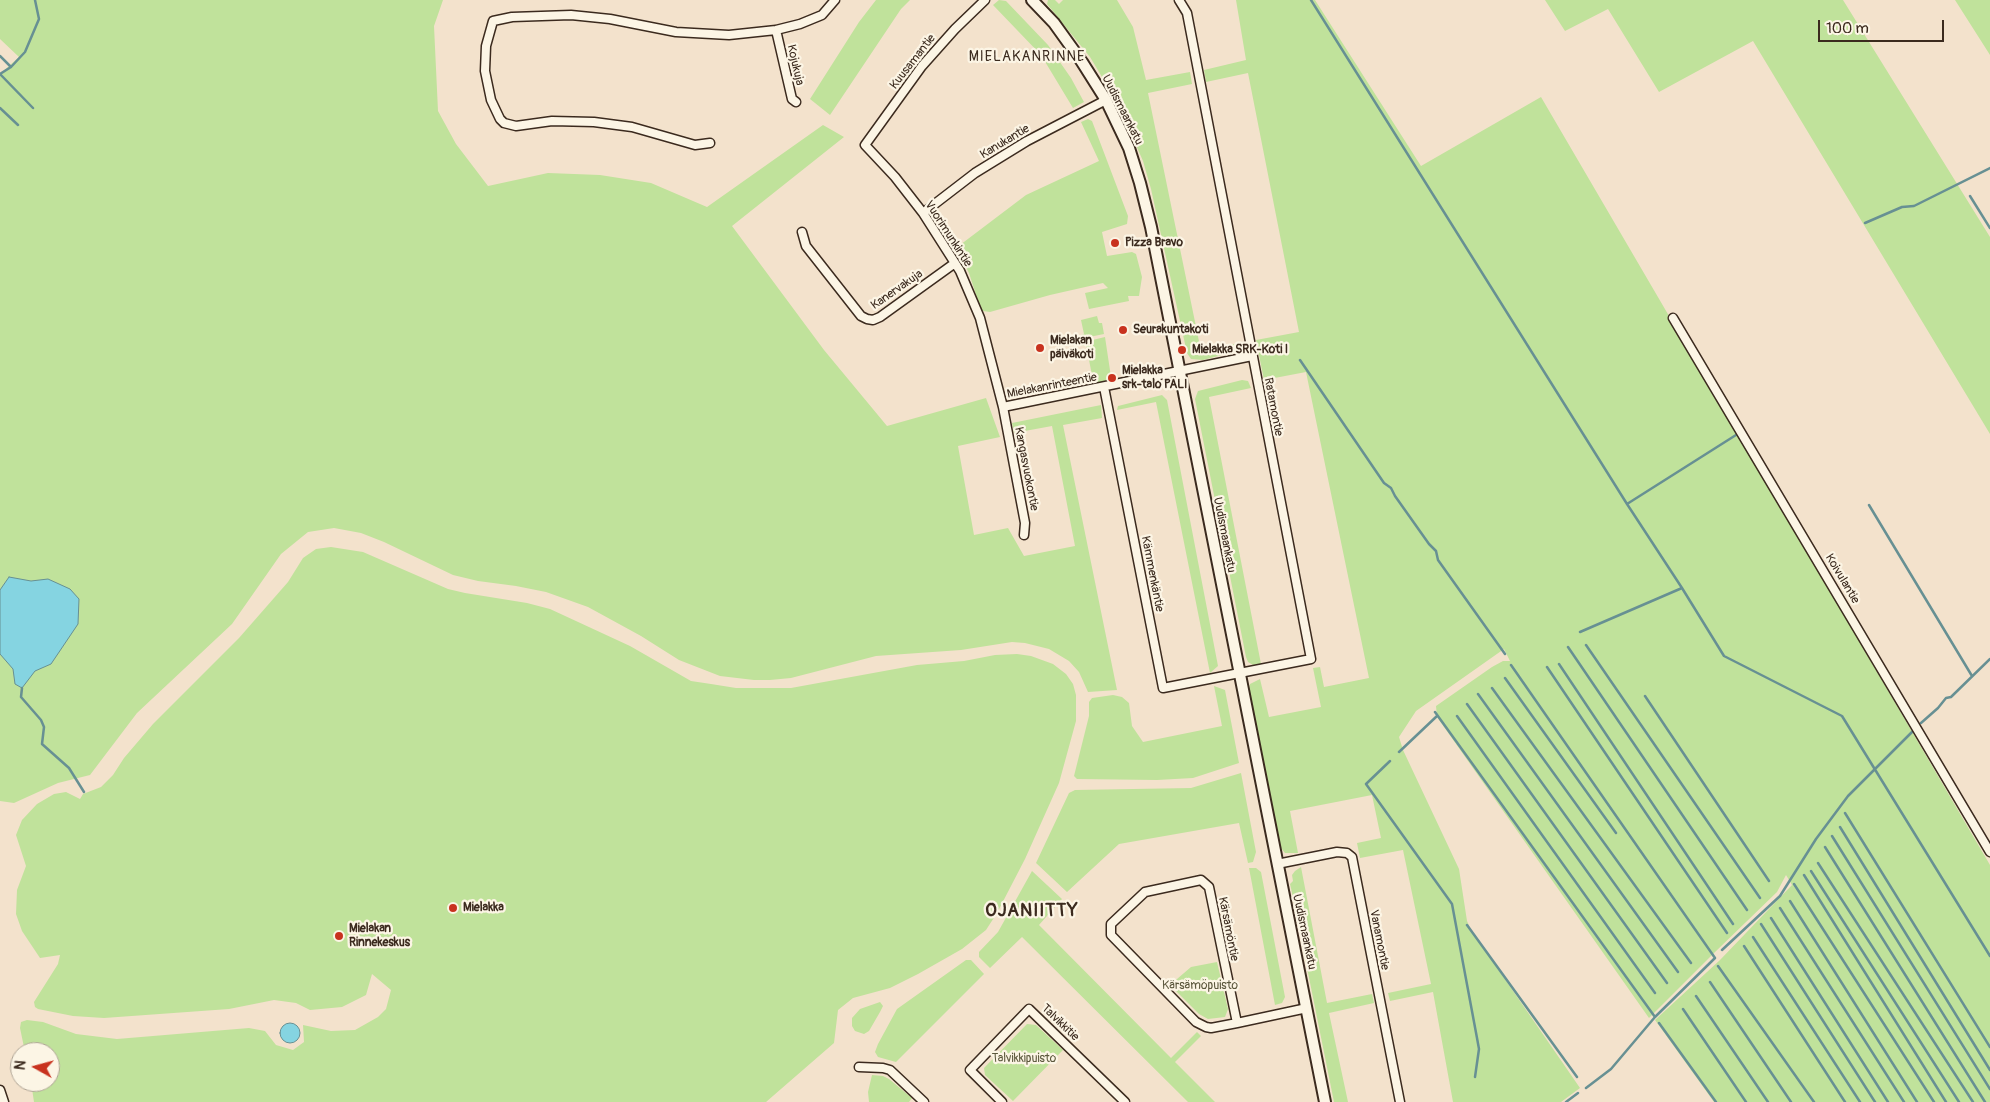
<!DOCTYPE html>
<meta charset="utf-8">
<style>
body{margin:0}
#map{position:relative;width:1990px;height:1102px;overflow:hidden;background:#f3e2cc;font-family:Pangolin,sans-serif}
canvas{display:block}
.north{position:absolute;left:10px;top:1042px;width:50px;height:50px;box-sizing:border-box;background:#fcf5e5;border:1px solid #afa495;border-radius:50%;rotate:277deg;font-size:14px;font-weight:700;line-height:20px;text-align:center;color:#3b2a1e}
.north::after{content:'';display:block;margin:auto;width:18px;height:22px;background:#c8321e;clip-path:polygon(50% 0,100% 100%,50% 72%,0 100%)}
.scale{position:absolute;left:1818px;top:20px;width:126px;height:22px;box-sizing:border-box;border:2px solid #3b2a1e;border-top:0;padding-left:6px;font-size:15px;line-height:18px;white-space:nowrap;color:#3b2a1e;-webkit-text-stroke:4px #fcf5e5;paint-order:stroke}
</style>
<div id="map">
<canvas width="1990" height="1102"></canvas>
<div class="north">N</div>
<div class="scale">100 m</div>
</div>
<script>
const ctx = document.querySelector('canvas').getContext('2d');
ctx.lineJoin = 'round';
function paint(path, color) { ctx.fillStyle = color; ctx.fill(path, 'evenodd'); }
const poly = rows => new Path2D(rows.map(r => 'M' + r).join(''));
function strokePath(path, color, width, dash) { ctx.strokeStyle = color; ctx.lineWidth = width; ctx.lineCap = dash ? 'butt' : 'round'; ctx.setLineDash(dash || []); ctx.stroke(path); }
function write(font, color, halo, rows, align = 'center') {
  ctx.font = font + ' Pangolin,sans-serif'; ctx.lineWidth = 4.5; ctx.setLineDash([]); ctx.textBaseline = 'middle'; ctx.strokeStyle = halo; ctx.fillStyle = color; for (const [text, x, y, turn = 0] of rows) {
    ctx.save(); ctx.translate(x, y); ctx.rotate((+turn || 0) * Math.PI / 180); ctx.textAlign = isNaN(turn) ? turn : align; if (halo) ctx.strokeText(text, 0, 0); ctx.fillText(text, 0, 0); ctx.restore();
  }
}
paint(poly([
 [0,0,443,0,434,26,438,111,456,144,488,186,548,173,600,175,651,183,707,207,823,125,844,137,732,226,824,350,887,426,986,398,1000,437,958,446,974,535,1008,528,1024,556,1075,546,1052,426,1014,433,1012,423,1101,405,1102,418,1063,425,1117,690,1088,692,1079,672,1069,661,1049,649,1025,643,1012,642,961,650,876,656,791,678,770,680,754,680,720,676,679,660,641,636,588,607,546,592,516,586,478,581,453,575,384,542,361,533,334,528,308,532,281,554,232,624,137,713,90,775,58,783,14,803,0,801,0,629,22,688,0,593,0,74,19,57,0,39],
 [876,0,910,0,901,9,830,115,810,99,859,22],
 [999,0,1006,1,1048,45,1071,78,1084,102,1073,108,1041,55,993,5],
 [1048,0,1055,0,1059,4,1063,0,1117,0,1133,27,1146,80,1190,72,1192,84,1148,93,1201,351,1239,343,1237,351,1203,360,1191,359,1187,353,1151,189,1143,161,1117,102,1090,57,1047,4],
 [1236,0,1315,0,1421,166,1541,97,1990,865,1990,1102,1714,1102,1655,1020,1720,960,1792,885,1786,875,1777,892,1714,953,1649,1018,1437,717,1436,706,1492,667,1503,661,1510,661,1504,649,1416,711,1399,737,1403,750,1459,869,1467,921,1471,930,1580,1088,1561,1102,1453,1102,1433,992,1390,1001,1388,993,1431,984,1403,850,1360,858,1357,843,1381,838,1372,795,1290,811,1298,853,1285,853,1281,848,1249,689,1250,684,1260,679,1269,717,1321,707,1313,668,1320,667,1324,687,1369,678,1306,372,1264,380,1256,340,1299,332,1248,73,1206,82,1204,70,1246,60],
 [1545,0,1843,0,1990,237,1990,434,1753,41,1659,92,1608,9,1565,31],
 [1955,0,1990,0,1990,55],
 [1088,119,1092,121,1128,216,1127,224,1102,232,1107,256,1132,252,1136,254,1142,277,1139,296,1128,296,1129,301,1089,309,1085,293,1108,288,1103,283,1050,295,990,312,983,311,980,307,969,273,956,248,1026,195,1099,161,1081,122],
 [1097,316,1099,323,1102,323,1104,334,1079,339,1078,336,1084,334,1081,320],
 [1105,337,1111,377,1103,382,1091,384,1087,381,1093,380,1086,345,1081,346,1080,343],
 [1242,380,1248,381,1251,388,1209,397,1261,664,1253,665,1248,662,1246,657,1195,399,1198,391],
 [1162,395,1167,400,1218,666,1210,673,1156,402,1117,410,1118,406],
 [331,547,363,552,448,589,465,593,527,603,550,609,630,646,691,681,711,684,736,688,791,688,917,665,964,661,995,655,1017,654,1031,656,1053,664,1066,674,1073,684,1076,695,1076,721,1059,783,1025,859,997,913,986,930,962,949,918,974,890,988,853,998,838,1010,834,1043,766,1102,34,1102,31,1082,50,1082,50,1052,25,1052,20,1028,21,1022,27,1020,43,1022,76,1034,117,1039,249,1028,265,1031,276,1045,293,1050,304,1042,303,1025,331,1031,355,1030,378,1017,386,1009,391,990,372,974,366,995,342,1007,310,1010,296,1003,274,1000,229,1009,104,1018,73,1016,38,1009,35,1007,34,1002,58,964,60,955,40,958,22,931,16,914,17,890,26,866,16,835,22,820,37,804,54,794,66,792,80,799,83,794,101,787,113,775,124,758,153,724,239,638,288,582,303,558,316,549],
 [1214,686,1225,690,1239,763,1193,778,1157,780,1077,779,1074,776,1089,716,1089,702,1092,698,1113,695,1122,697,1129,703,1132,726,1143,742,1222,726],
 [1241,773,1256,852,1253,862,1248,863,1239,823,1119,844,1067,892,1036,863,1069,793,1075,790,1191,788],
 [1301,867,1327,1003,1372,994,1374,1003,1329,1013,1348,1102,1334,1102,1291,888,1290,884,1293,881,1292,875,1295,871],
 [1249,868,1256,868,1261,872,1285,997,1282,1003,1275,1005],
 [1032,871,1062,899,1039,925,1171,1058,1197,1032,1201,1036,1175,1062,1215,1102,1188,1102,1022,937,990,968,979,957,979,952,998,932],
 [966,960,971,960,984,974,896,1062,878,1057,875,1052,878,1044,897,1009],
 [1217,962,1228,1009,1225,1017,1208,1019,1199,1014,1170,985,1191,967],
 [880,1002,883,1006,880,1012,869,1031,864,1034,855,1031,852,1026,852,1018,860,1009],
 [1027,1024,1036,1025,1063,1050,1013,1101,985,1075,984,1068],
 [872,1075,883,1076,889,1079,912,1098,909,1102,869,1102,868,1092]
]), '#c0e29b');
const water = poly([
 [9,577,31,581,48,579,70,589,79,599,78,624,51,664,35,671,22,688,15,684,13,669,0,654,0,590,9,577],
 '280 1033a10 10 0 1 1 20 0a10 10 0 1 1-20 0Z'
]);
paint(water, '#85d4e1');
strokePath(water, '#679093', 1);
strokePath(poly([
 [1311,0,1627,504],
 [0,56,11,67],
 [0,74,11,67,25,52,39,19,35,0],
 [0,74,33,108],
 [0,108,18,125],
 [1970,196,1990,228],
 [1865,223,1902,207,1914,206,1990,168],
 [1300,360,1384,483,1391,488,1395,496,1429,544,1436,551,1438,560,1505,654],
 [1869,505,1972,676],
 [1682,588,1627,504,1736,435],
 [1580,632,1682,588,1724,656,1842,716,1990,956],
 [1586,645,1760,898],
 [1568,647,1747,910],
 [1559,664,1733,924],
 [1511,665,1715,958,1655,1017,1611,1069,1586,1088],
 [1547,667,1727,933],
 [1505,678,1616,833],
 [22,688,21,697,41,720,44,727,42,744,69,768,84,792],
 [1492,688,1691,963],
 [1478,694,1678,972],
 [1645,696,1769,881],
 [1467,704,1667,983],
 [1435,712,1655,1017],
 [1457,716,1655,993],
 [1921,723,1938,708,1946,698,1951,697,1990,659],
 [1399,752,1437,716],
 [1390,761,1366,784,1452,904,1477,1038,1479,1049,1475,1077],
 [1845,813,1990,1047],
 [1840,827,1990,1070],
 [1832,836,1990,1089],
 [1825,847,1985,1102],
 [1818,863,1973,1102],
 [1811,871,1959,1102],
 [1804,875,1946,1102],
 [1794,884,1934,1102],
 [1790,901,1917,1102],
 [1780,908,1904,1102],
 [1771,918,1888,1102],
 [1761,924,1875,1102],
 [1467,925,1577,1077],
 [1753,937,1860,1102],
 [1744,946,1845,1102],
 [1722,950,1780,896,1816,839,1848,796,1914,730],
 [1718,966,1814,1102],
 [1710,982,1791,1102],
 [1696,996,1768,1102],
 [1683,1009,1746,1102],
 [1659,1023,1716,1102],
 [1566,1102,1578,1093]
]), '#679093', 2.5);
const minor = poly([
 [985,0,955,29,922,66,865,145,895,177,923,213,960,271,980,318,1003,407,1025,523,1024,535],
 [776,30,792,99,796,102],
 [710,143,695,145,632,127,594,122,552,121,516,126,504,123,500,119,491,100,485,71,486,46,493,21,512,17,571,15,610,19,676,32,729,35,776,30,800,24,822,15,835,0],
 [923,213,975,173,1027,141,1106,100],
 [802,232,806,246,861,316,867,319,873,320,880,317,955,263],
 [1673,318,1990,852],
 [1104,387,1163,688,1311,659,1187,13,1179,0],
 [1003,407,1252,356],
 [1277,864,1337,852,1347,853,1352,857,1400,1102],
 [1237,1023,1209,887,1201,880,1145,892,1111,924,1111,935,1196,1022,1206,1027,1211,1028,1237,1023,1307,1008],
 [859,1067,883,1068,890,1070,924,1102],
 [0,1090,4,1102],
 [1002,1102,970,1070,1029,1009,1125,1102]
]);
const tertiary = poly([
 [1032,0,1054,23,1082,62,1106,100,1129,148,1140,183,1151,227,1325,1102]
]);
strokePath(minor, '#3b2a1e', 11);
strokePath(tertiary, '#3b2a1e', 14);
strokePath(minor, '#fcf5e5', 8);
strokePath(tertiary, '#fcf5e5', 10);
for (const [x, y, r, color] of [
 [1115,243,5,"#c8321e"],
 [1123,330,5,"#c8321e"],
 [1040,348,5,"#c8321e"],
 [1182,350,5,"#c8321e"],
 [1112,378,5,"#c8321e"],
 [453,908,5,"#c8321e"],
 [339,936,5,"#c8321e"]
]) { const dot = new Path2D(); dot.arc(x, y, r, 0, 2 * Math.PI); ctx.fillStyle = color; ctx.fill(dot); strokePath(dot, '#fcf5e5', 2); }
write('12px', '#3b2a1e', '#fcf5e5', [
 ["Kuusamantie",913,62,-52],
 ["Kojukuja",795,65,77],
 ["Uudismaankatu",1122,110,63],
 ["Kanukantie",1005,142,-31],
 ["Vuorimunkintie",948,234,57],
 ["Kanervakuja",897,290,-35],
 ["Mielakanrinteentie",1052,386,-11],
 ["Ratamontie",1273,407,79],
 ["Kangasvuokontie",1026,469,79],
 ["Uudismaankatu",1224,535,79],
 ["Kämmenkäntie",1152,574,79],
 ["Koivulantie",1842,579,59],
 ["Kärsämöntie",1228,929,79],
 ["Uudismaankatu",1304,932,78],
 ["Vanamontie",1379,940,79],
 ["Talvikkitie",1060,1023,44]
]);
write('bold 12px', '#3b2a1e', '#fcf5e5', [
 ["Pizza Bravo",1125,243],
 ["Seurakuntakoti",1133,330],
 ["Mielakan",1050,341],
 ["päiväkoti",1050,355],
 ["Mielakka SRK-Koti I",1192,350],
 ["Mielakka",1122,371],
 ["srk-talo PALI",1122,385],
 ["Mielakka",463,908],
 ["Mielakan",349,929],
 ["Rinnekeskus",349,943]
], 'left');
write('12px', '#5c583d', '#fcf5e5', [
 ["Kärsämöpuisto",1200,986],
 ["Talvikkipuisto",1024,1059]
]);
ctx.letterSpacing = '1px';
write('14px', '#3b2a1e', '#fcf5e5', [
 ["MIELAKANRINNE",1027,57]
]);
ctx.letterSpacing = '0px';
ctx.letterSpacing = '1px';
write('bold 18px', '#3b2a1e', '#fcf5e5', [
 ["OJANIITTY",1032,911]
]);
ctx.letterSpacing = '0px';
</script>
